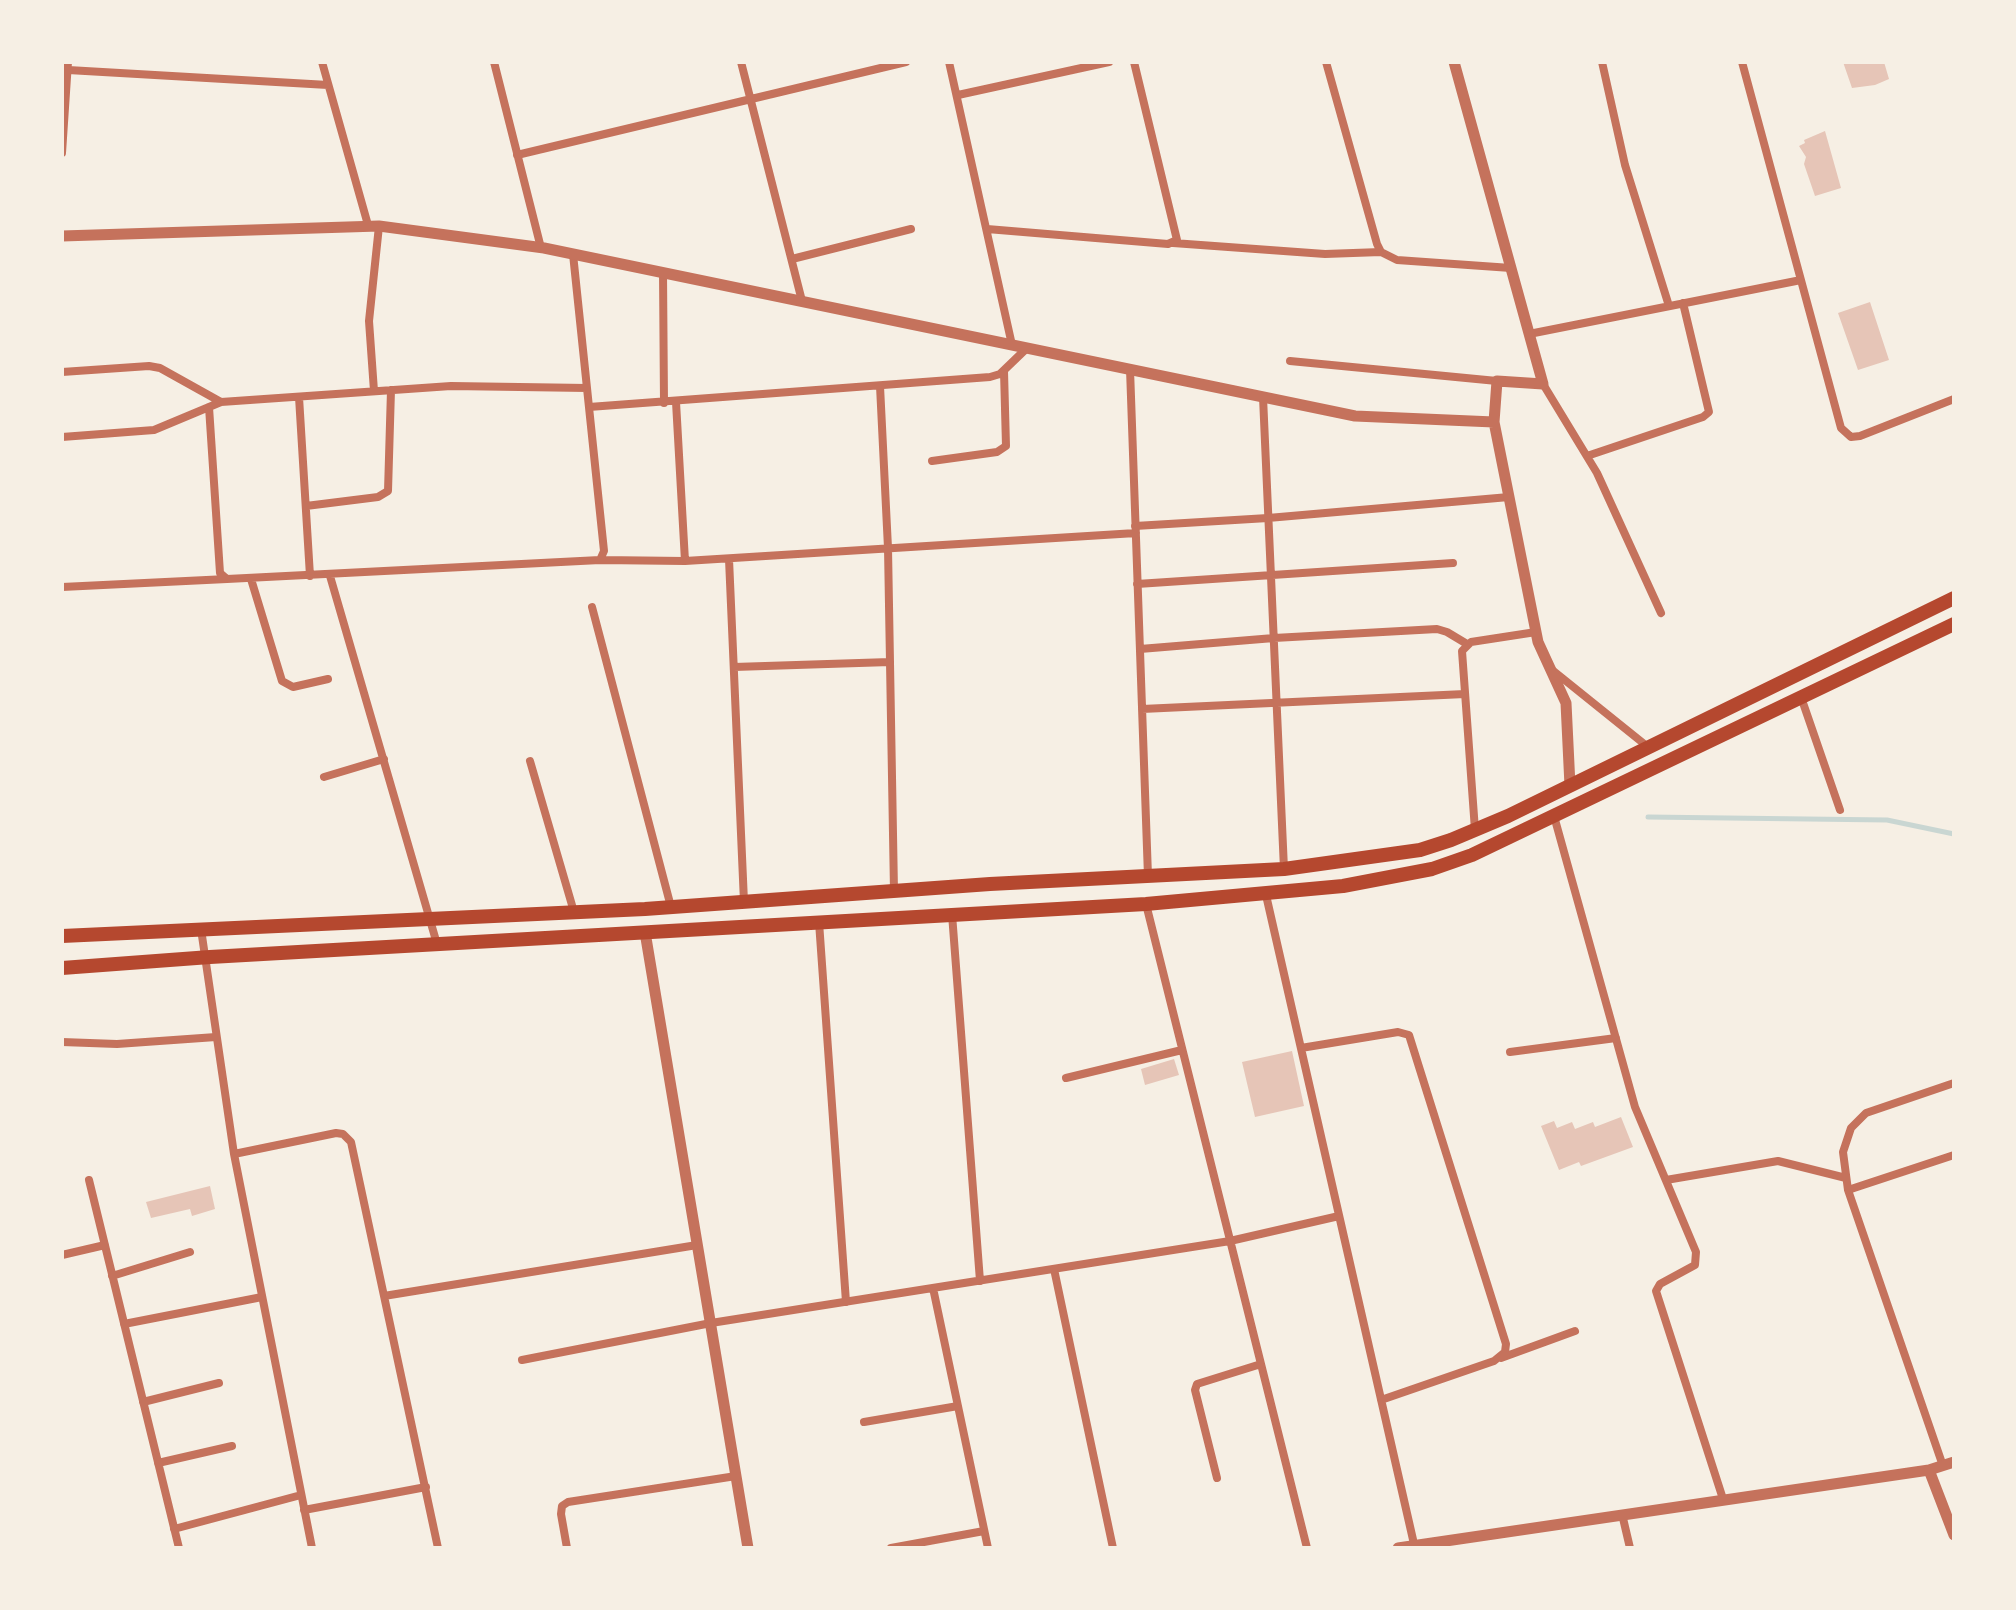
<!DOCTYPE html>
<style>
body{margin:0}
#map{position:relative;width:2016px;height:1610px;overflow:hidden;background:#f6efe4;font-family:"Asap Condensed",sans-serif}
canvas{display:block}
.frame{position:absolute;inset:0;border:64px solid #f6efe4;pointer-events:none}
</style>
<div id="map">
<canvas width="2016" height="1610"></canvas>
<div class="frame"></div>
</div>
<script>
const ctx = document.querySelector('canvas').getContext('2d');
ctx.lineJoin = 'round';
const poly = rows => new Path2D(rows.map(r => 'M' + r).join(''));
function strokePath(path, color, width, dash) { ctx.strokeStyle = color; ctx.lineWidth = width; ctx.lineCap = dash ? 'butt' : 'round'; ctx.setLineDash(dash || []); ctx.stroke(path); }
function paint(path, color) { ctx.fillStyle = color; ctx.fill(path, 'evenodd'); }
strokePath(poly([
 [1648,817,1887,820,1954,834]
]), '#c9d6d2', 5);
paint(poly([
 [1843,62,1884,62,1889,79,1875,85,1852,88],
 [1825,131,1841,188,1815,196,1804,164,1806,157,1799,146,1805,143,1804,140],
 [1870,302,1889,360,1858,370,1838,313],
 [1292,1051,1304,1106,1255,1117,1242,1062],
 [1174,1059,1179,1075,1145,1085,1141,1069],
 [1621,1117,1633,1147,1581,1166,1579,1162,1559,1170,1541,1126,1554,1121,1557,1128,1572,1122,1575,1129,1593,1122,1595,1127],
 [210,1186,215,1209,192,1216,190,1209,151,1218,146,1202]
]), '#e6c5b7');
strokePath(poly([
 [322,62,368,225],
 [494,62,541,248],
 [741,62,802,301],
 [949,62,1012,345],
 [1326,62,1377,244,1381,252,1397,260,1511,268],
 [1602,62,1625,165,1669,306],
 [1742,62,1841,428,1851,437,1860,436,1954,399],
 [68,70,328,85],
 [958,95,1109,62],
 [62,153,68,62],
 [517,155,906,62],
 [987,229,1168,244,1177,240,1134,62],
 [1173,243,1325,254,1381,252],
 [792,259,911,229],
 [663,273,664,403],
 [1529,334,1801,280],
 [1290,361,1497,381],
 [1130,369,1148,876],
 [62,372,149,366,160,368,221,402],
 [1543,384,1597,473,1661,613],
 [880,386,888,548,894,891],
 [374,391,369,321,379,226],
 [299,397,310,576],
 [1263,397,1284,869],
 [676,402,685,561],
 [209,407,220,573,227,579,600,560,604,551,573,254],
 [589,407,990,377,1000,374,1027,348],
 [62,437,154,430,221,402,451,386,587,388],
 [1587,456,1703,417,1709,412,1683,303],
 [932,461,997,452,1006,446,1004,371],
 [306,506,378,497,388,491,391,390],
 [1135,526,1268,518,1509,497],
 [729,559,744,902],
 [600,560,685,561,1136,533],
 [330,576,437,944],
 [251,579,282,681,293,687,328,679],
 [1137,584,1453,563],
 [62,587,227,579],
 [592,607,671,907],
 [1140,649,1274,638,1437,629,1447,632,1467,644],
 [734,667,890,662],
 [1551,669,1648,747],
 [1801,697,1840,810],
 [1142,709,1465,694],
 [530,761,574,912],
 [324,777,384,759],
 [1554,816,1635,1107,1696,1252,1695,1265,1660,1284,1656,1291,1723,1499],
 [1475,830,1462,651,1471,642,1536,632],
 [1266,895,1414,1544],
 [1146,904,1307,1548],
 [952,914,980,1281],
 [819,922,846,1302],
 [201,929,234,1154,312,1548],
 [62,1042,117,1044,216,1037],
 [1301,1048,1398,1032,1409,1035,1506,1344,1505,1352,1494,1361,1381,1400],
 [1510,1052,1616,1038],
 [1066,1078,1182,1050],
 [234,1154,336,1133,343,1134,351,1142,438,1548],
 [89,1180,179,1548],
 [1666,1180,1778,1161,1846,1178],
 [1848,1190,1954,1155],
 [62,1255,105,1245],
 [1054,1269,1113,1548],
 [112,1276,190,1252],
 [933,1288,988,1548],
 [384,1296,697,1245],
 [124,1324,262,1297],
 [1501,1358,1575,1331],
 [522,1360,711,1323,1230,1241,1339,1216],
 [143,1402,219,1383],
 [864,1422,958,1406],
 [158,1463,232,1446],
 [1943,1466,1848,1190,1843,1152,1851,1128,1866,1113,1954,1083],
 [1217,1478,1195,1390,1197,1384,1261,1364],
 [304,1510,426,1487],
 [1622,1514,1630,1548],
 [174,1529,301,1495],
 [567,1548,561,1514,562,1506,568,1502,736,1476],
 [891,1548,984,1531]
]), '#c5725c', 8);
strokePath(poly([
 [1454,62,1543,384,1497,381,1494,422],
 [62,236,379,226,544,248,1355,416,1494,422,1538,642,1566,703,1570,786],
 [645,932,748,1548],
 [1929,1470,1954,1535],
 [1398,1548,1929,1470,1954,1462]
]), '#c5725c', 11);
strokePath(poly([
 [62,936,645,909,990,884,1284,869,1420,850,1451,840,1508,816,1954,598],
 [62,968,210,957,1146,904,1343,886,1432,869,1472,855,1954,624]
]), '#b5482f', 14);
</script>
